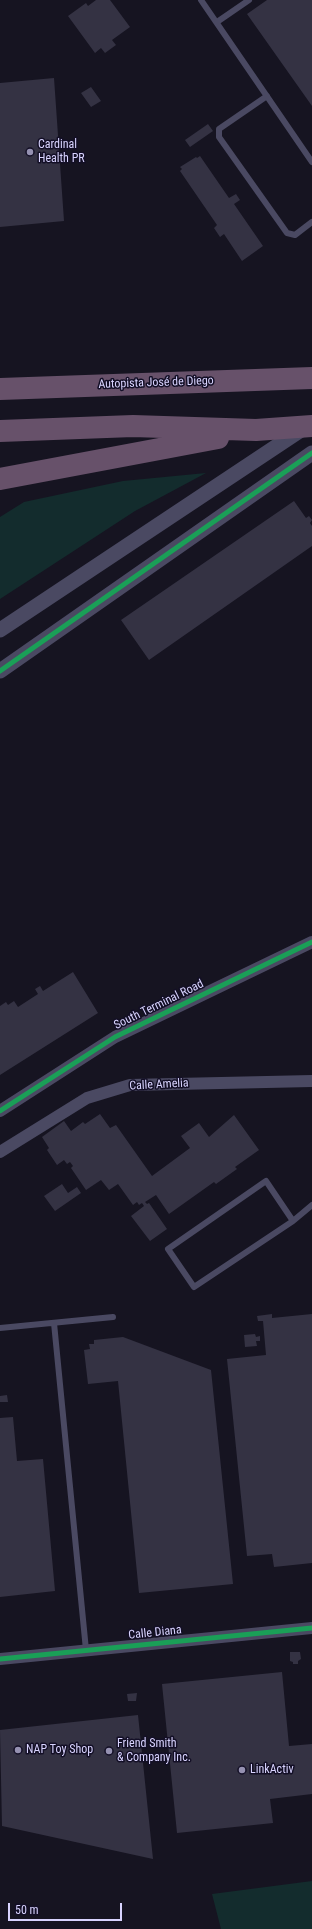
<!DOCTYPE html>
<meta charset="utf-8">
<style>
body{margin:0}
#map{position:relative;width:312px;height:1929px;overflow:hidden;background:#161421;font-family:"Roboto Condensed",sans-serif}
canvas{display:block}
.scale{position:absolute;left:8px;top:1903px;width:114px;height:18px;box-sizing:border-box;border:2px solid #d9d4ff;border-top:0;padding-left:5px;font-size:12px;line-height:14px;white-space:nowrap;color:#d9d4ff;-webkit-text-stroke:3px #130f26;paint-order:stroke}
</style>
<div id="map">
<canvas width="312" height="1929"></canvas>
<div class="scale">50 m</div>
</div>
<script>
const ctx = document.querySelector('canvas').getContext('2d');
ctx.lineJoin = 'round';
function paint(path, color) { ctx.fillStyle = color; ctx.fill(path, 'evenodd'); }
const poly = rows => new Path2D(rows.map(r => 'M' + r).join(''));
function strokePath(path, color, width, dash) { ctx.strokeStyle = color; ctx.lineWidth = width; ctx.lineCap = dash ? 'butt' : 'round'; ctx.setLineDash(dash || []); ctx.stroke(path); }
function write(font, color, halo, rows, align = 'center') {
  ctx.font = font + ' "Roboto Condensed",sans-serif'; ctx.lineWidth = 3; ctx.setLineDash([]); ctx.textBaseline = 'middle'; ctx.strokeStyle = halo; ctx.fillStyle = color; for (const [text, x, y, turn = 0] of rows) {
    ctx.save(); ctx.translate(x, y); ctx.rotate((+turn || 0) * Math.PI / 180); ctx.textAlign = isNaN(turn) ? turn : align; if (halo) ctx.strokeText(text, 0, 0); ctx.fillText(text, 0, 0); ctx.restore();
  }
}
paint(poly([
 [206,473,135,511,0,599,0,517,24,502,123,481],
 [312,1881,312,1929,221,1929,212,1894]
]), '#132c2d');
paint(poly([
 [96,0,110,0,130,27,112,40,116,45,105,53,101,48,95,53,68,16,86,3,88,6],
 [267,0,312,0,312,106,247,14],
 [54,78,64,221,0,227,0,83],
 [91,87,101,101,91,107,81,93],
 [208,124,213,131,190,147,185,140],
 [200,156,229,198,236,194,240,200,234,204,263,246,242,261,224,234,220,237,214,228,217,225,180,171,182,169,180,167,196,157,197,158],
 [294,501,306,518,309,516,312,520,310,523,312,526,312,546,149,660,121,620],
 [73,972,98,1013,0,1075,0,1006,6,1002,8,1005,14,1001,18,1007,38,994,35,989,40,986,43,991],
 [100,1114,110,1128,116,1125,152,1176,190,1148,181,1136,199,1123,209,1137,234,1115,259,1150,235,1167,237,1169,216,1184,214,1182,169,1214,156,1195,145,1202,147,1204,149,1203,167,1229,150,1241,131,1216,144,1206,142,1203,139,1205,137,1202,133,1205,118,1184,109,1190,101,1180,86,1190,71,1168,73,1166,70,1162,67,1164,64,1160,57,1165,47,1150,49,1148,42,1137,64,1121,71,1131,83,1122,85,1124],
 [62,1184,68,1193,77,1187,81,1193,55,1211,44,1196],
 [272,1314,272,1318,312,1314,312,1563,274,1567,272,1554,247,1556,227,1359,266,1355,263,1321,258,1321,257,1316],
 [255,1334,256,1337,260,1336,260,1341,256,1341,257,1346,245,1347,244,1335],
 [123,1337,211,1370,233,1584,139,1593,118,1381,88,1384,84,1350,90,1349,89,1344,94,1344,94,1340],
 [7,1395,8,1402,0,1402,0,1396],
 [13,1417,17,1461,43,1459,55,1591,0,1597,0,1418],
 [290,1652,300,1652,301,1659,298,1661,298,1664,293,1664,293,1662,290,1661],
 [282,1672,289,1746,312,1744,312,1794,270,1799,273,1823,177,1833,162,1684],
 [137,1693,136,1701,128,1701,127,1694],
 [138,1715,153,1859,2,1826,0,1730]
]), '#343243');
strokePath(poly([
 [201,0,312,162],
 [217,22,249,0],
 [267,96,219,129,219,137,287,233,295,235,312,222],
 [293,1221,266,1181,168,1249,194,1287,293,1221,312,1205],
 [54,1323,86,1650],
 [0,1328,113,1317]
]), '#4a4962', 6);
strokePath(poly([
 [0,1111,115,1037,312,942],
 [0,1152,87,1098,130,1085,312,1081],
 [0,1659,312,1628]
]), '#4a4962', 12);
strokePath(poly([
 [0,630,304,428],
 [0,671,312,453]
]), '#4a4962', 15);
strokePath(poly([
 [0,389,312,378],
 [0,431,133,426,256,430,312,426],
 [0,479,218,438]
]), '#67516a', 22);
strokePath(poly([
 [0,671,312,453],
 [0,1111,115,1037,312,942],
 [0,1659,312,1628]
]), '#1a9f57', 5);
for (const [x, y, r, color] of [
 [30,152,4,"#9591b1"],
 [18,1750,4,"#9591b1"],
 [109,1751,4,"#9591b1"],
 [242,1770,4,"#9591b1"]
]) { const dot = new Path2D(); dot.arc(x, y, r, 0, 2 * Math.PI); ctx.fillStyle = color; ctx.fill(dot); strokePath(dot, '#130f26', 1.5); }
write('12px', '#d9d4ff', '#130f26', [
 ["Cardinal",38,145],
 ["Health PR",38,159],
 ["Friend Smith",117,1744],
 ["& Company Inc.",117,1758],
 ["NAP Toy Shop",26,1750],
 ["LinkActiv",250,1770]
], 'left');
write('12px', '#d9d4ff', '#130f26', [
 ["Autopista José de Diego",156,383,-2],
 ["South Terminal Road",159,1005,-26],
 ["Calle Amelia",159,1085,-3],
 ["Calle Diana",155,1633,-6]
]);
</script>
